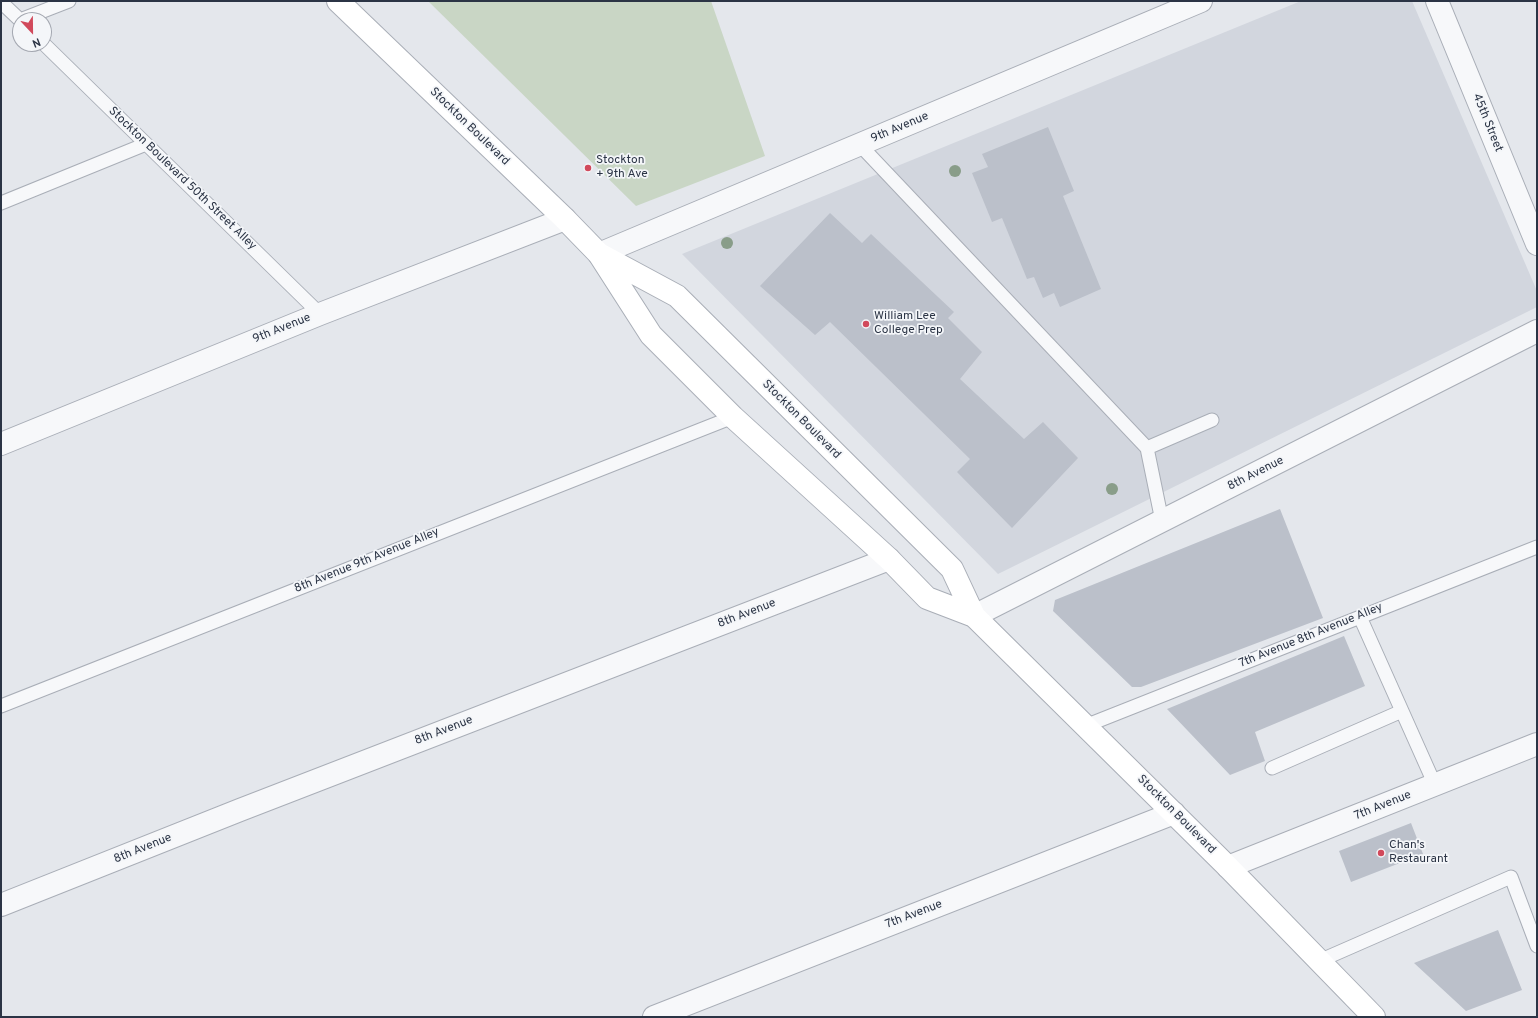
<!DOCTYPE html>
<style>
body{margin:0}
#map{position:relative;width:1538px;height:1018px;overflow:hidden;background:#e4e7ec;font-family:Overpass,sans-serif}
canvas{display:block}
.frame{position:absolute;inset:0;border:2px solid #2b3445;pointer-events:none}
.north{position:absolute;left:12px;top:12px;width:40px;height:40px;box-sizing:border-box;background:#f4f6f9;border:1px solid #a4a8b1;border-radius:50%;rotate:158deg;font-size:11px;font-weight:700;line-height:16px;text-align:center;color:#2b3445}
.north::after{content:'';display:block;margin:auto;width:14px;height:18px;background:#d1495b;clip-path:polygon(50% 0,100% 100%,50% 72%,0 100%)}
</style>
<div id="map">
<canvas width="1538" height="1018"></canvas>
<div class="frame"></div>
<div class="north">N</div>
</div>
<script>
const ctx = document.querySelector('canvas').getContext('2d');
ctx.lineJoin = 'round';
function paint(path, color) { ctx.fillStyle = color; ctx.fill(path, 'evenodd'); }
const poly = rows => new Path2D(rows.map(r => 'M' + r).join(''));
function strokePath(path, color, width, dash) { ctx.strokeStyle = color; ctx.lineWidth = width; ctx.lineCap = dash ? 'butt' : 'round'; ctx.setLineDash(dash || []); ctx.stroke(path); }
function write(font, color, halo, rows, align = 'center') {
  ctx.font = font + ' Overpass,sans-serif'; ctx.lineWidth = 3.5; ctx.setLineDash([]); ctx.textBaseline = 'middle'; ctx.strokeStyle = halo; ctx.fillStyle = color; for (const [text, x, y, turn = 0] of rows) {
    ctx.save(); ctx.translate(x, y); ctx.rotate((+turn || 0) * Math.PI / 180); ctx.textAlign = isNaN(turn) ? turn : align; if (halo) ctx.strokeText(text, 0, 0); ctx.fillText(text, 0, 0); ctx.restore();
  }
}
paint(poly([
 [1301,1,1412,1,1537,291,1537,307,998,574,682,254]
]), '#d2d6de');
paint(poly([
 [428,1,711,1,765,156,636,206]
]), '#c9d6c5');
paint(poly([
 [1048,127,1074,191,1063,196,1101,289,1060,307,1054,293,1043,298,1034,277,1027,279,1002,218,992,222,972,173,988,167,982,154],
 [830,213,862,243,871,234,954,312,948,318,982,352,960,379,1024,439,1043,422,1078,458,1012,528,957,472,970,459,830,322,815,335,760,286],
 [1280,509,1323,618,1141,687,1132,687,1053,611,1055,600],
 [1344,636,1365,686,1255,732,1265,761,1230,775,1167,709],
 [1411,823,1423,854,1351,882,1339,851],
 [1498,930,1522,990,1466,1011,1414,963]
]), '#bbc0ca');
const service = poly([
 [1,2,20,20],
 [20,20,69,1],
 [44,44,320,314],
 [860,145,1147,448,1162,521],
 [1,203,146,144],
 [1147,448,1212,420],
 [1360,617,1435,785],
 [1,706,733,417],
 [1085,726,1537,547],
 [1272,768,1402,711],
 [1319,961,1511,877,1537,946]
]);
const minor = poly([
 [1437,1,1537,244],
 [599,254,1201,1],
 [1,444,320,314,565,219],
 [974,616,1537,331],
 [1228,867,1537,744],
 [1,905,240,810,889,559],
 [654,1017,1174,813]
]);
const secondary = poly([
 [338,1,565,219,599,254,651,335,733,417,889,559,927,598,974,616],
 [599,254,677,296,952,569,974,616,1228,867,1374,1017]
]);
strokePath(service, '#a9aeb7', 15);
strokePath(minor, '#a9aeb7', 24);
strokePath(secondary, '#a9aeb7', 24);
strokePath(service, '#f7f8fa', 13);
strokePath(minor, '#f7f8fa', 22);
strokePath(secondary, '#fff', 22);
ctx.fillStyle = '#899d89';
for (const [x, y] of [
 [955,171],
 [727,243],
 [1112,489]
]) { ctx.beginPath(); ctx.arc(x, y, 6, 0, 2 * Math.PI); ctx.fill(); }
for (const [x, y, r, color] of [
 [588,168,4,"#d1495b"],
 [866,324,4,"#d1495b"],
 [1381,853,4,"#d1495b"]
]) { const dot = new Path2D(); dot.arc(x, y, r, 0, 2 * Math.PI); ctx.fillStyle = color; ctx.fill(dot); strokePath(dot, '#f4f6f9', 1.5); }
write('12px', '#2b3445', '#f4f6f9', [
 ["45th Street",1487,123,68],
 ["Stockton Boulevard",469,127,44],
 ["9th Avenue",900,128,-23],
 ["Stockton Boulevard 50th Street Alley",182,179,44],
 ["9th Avenue",282,329,-22],
 ["Stockton Boulevard",801,420,45],
 ["8th Avenue",1256,474,-27],
 ["8th Avenue 9th Avenue Alley",367,561,-22],
 ["8th Avenue",747,614,-21],
 ["7th Avenue 8th Avenue Alley",1311,636,-22],
 ["8th Avenue",444,731,-21],
 ["7th Avenue",1383,806,-22],
 ["Stockton Boulevard",1176,815,45],
 ["8th Avenue",143,849,-22],
 ["7th Avenue",914,915,-21]
]);
write('12px', '#2b3445', '#f4f6f9', [
 ["Stockton",596,161],
 ["+ 9th Ave",596,175],
 ["William Lee",874,317],
 ["College Prep",874,331],
 ["Chan's",1389,846],
 ["Restaurant",1389,860]
], 'left');
</script>
